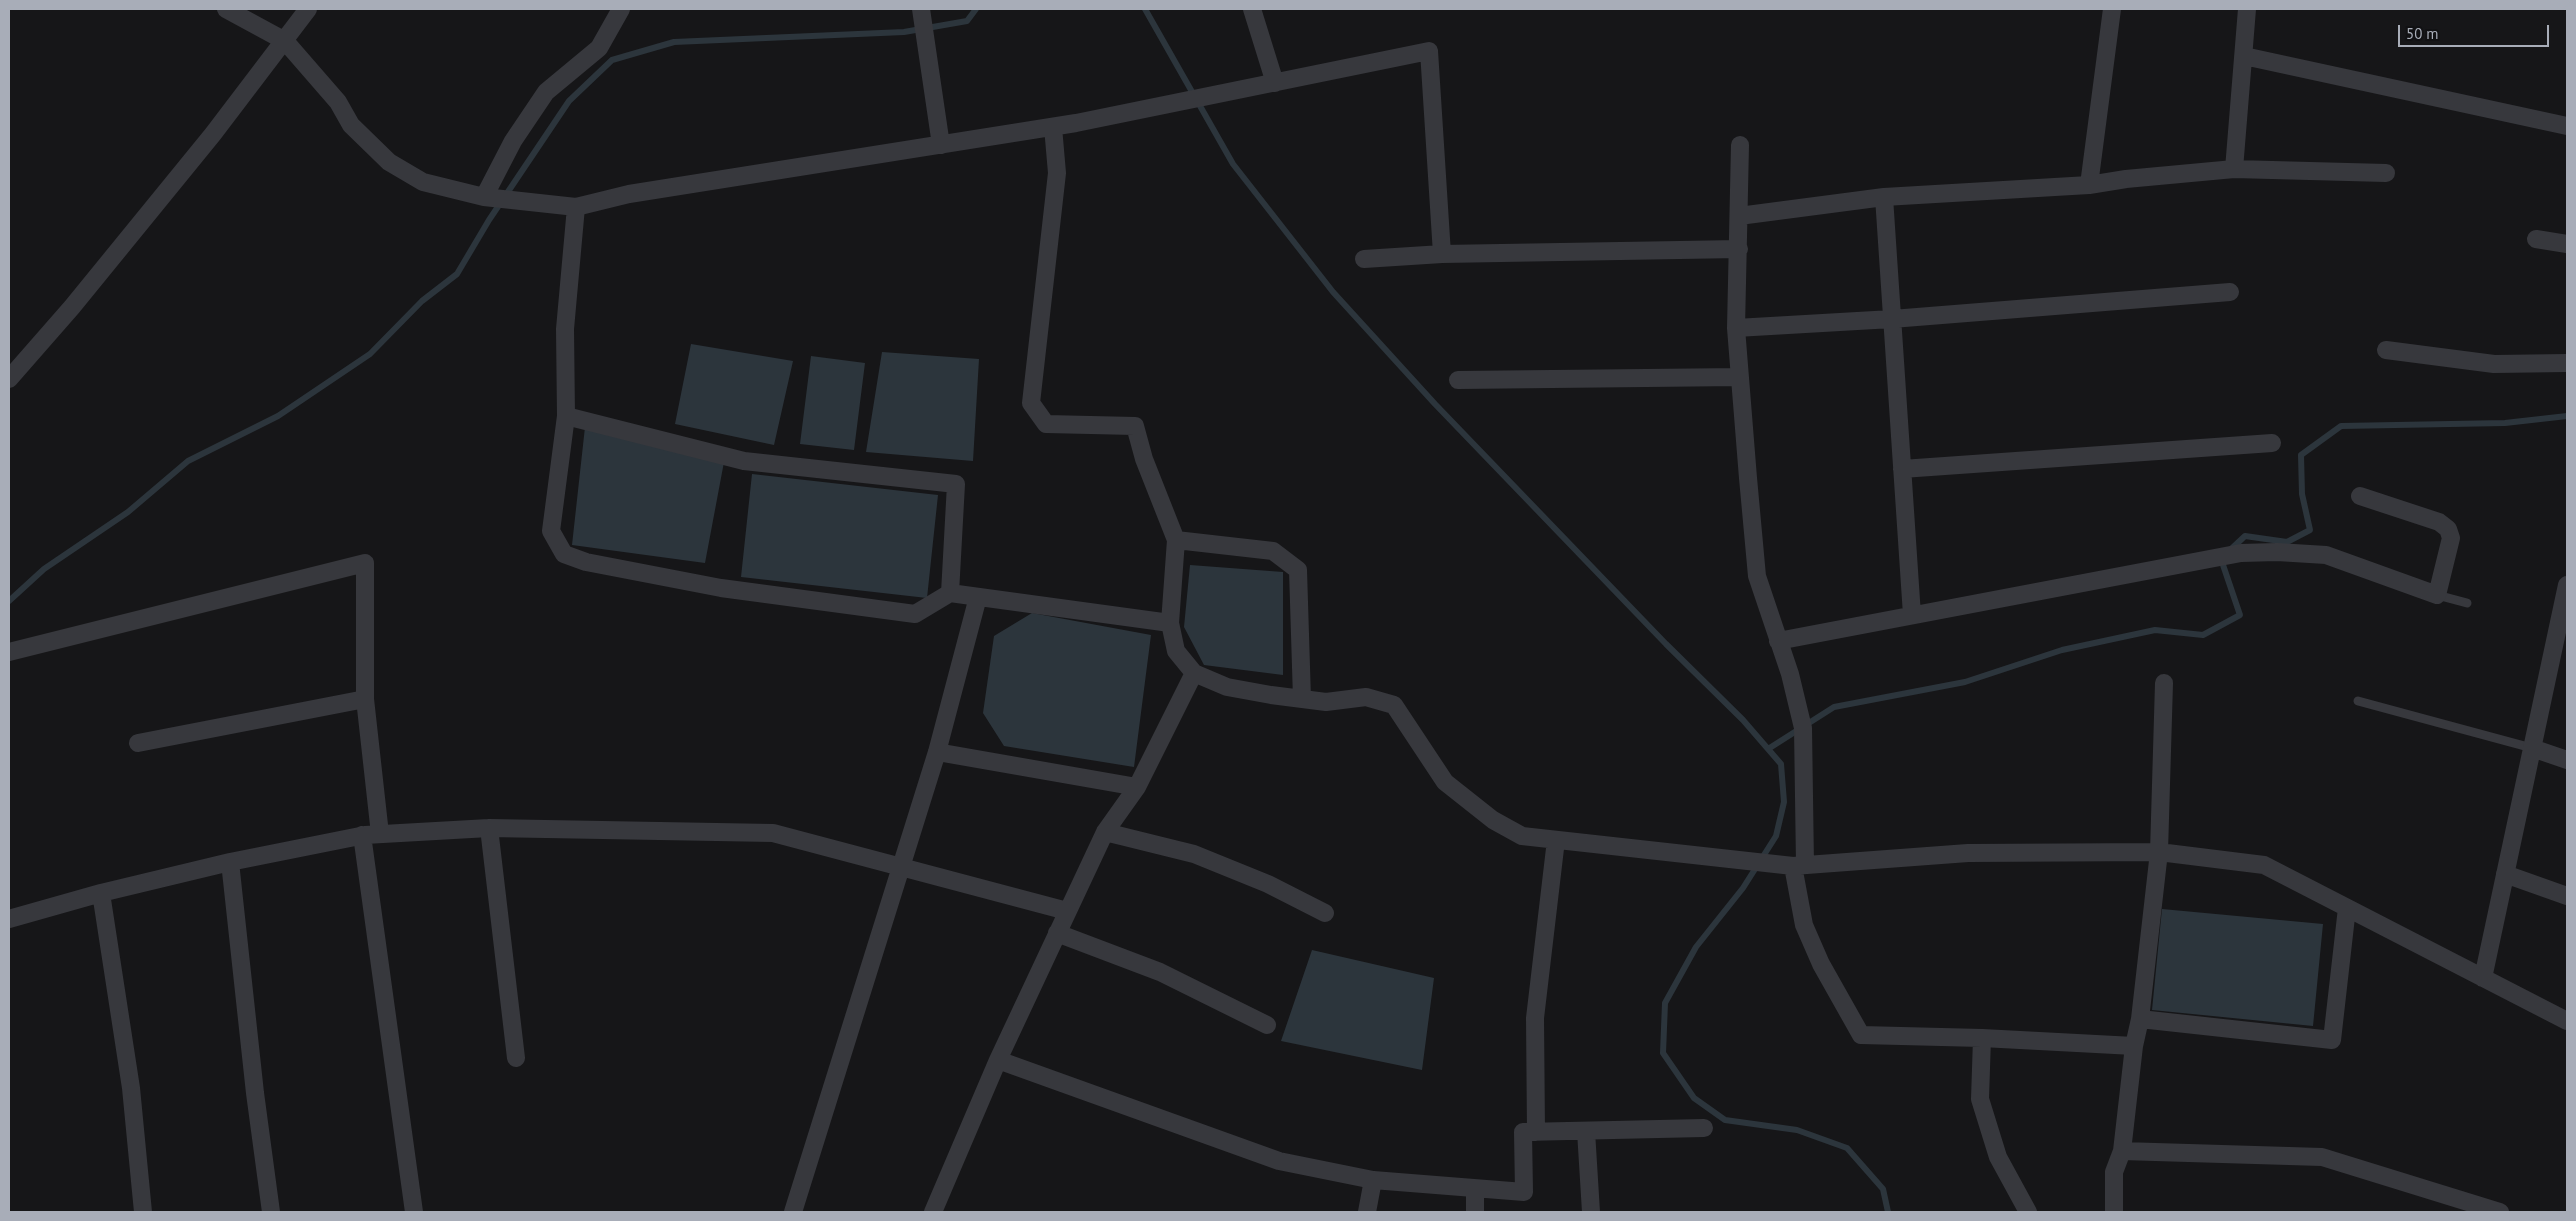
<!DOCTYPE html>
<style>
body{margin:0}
#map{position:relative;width:2576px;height:1221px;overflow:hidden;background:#161618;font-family:"PT Sans",sans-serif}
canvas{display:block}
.frame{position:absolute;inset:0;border:10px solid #a8adb8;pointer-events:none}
.scale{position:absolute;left:2398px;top:25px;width:151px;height:22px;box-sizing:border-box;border:2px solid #a8adb8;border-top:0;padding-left:6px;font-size:15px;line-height:18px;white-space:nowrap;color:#a8adb8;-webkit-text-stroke:4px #111113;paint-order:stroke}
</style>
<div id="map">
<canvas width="2576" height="1221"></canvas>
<div class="frame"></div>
<div class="scale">50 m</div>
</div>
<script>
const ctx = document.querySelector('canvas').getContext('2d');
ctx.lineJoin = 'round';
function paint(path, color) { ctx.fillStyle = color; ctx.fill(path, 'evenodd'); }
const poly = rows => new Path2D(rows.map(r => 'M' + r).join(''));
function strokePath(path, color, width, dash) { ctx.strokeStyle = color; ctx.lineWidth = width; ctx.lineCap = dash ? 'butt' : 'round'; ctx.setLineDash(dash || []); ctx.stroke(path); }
paint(poly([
 [691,344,793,361,774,445,675,424],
 [882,352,979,359,973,461,866,452],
 [811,356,865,363,854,450,800,444],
 [585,427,724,462,705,563,572,545],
 [752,474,938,495,927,598,741,577],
 [1190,565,1283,572,1283,675,1204,665,1184,627],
 [1032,613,1151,635,1134,767,1004,746,983,713,994,636],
 [2162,909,2323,924,2313,1026,2152,1010],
 [1312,950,1434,978,1422,1070,1281,1041]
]), '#2c353c');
strokePath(poly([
 [1145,9,1233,164,1333,292,1435,404,1666,644,1743,720,1781,764,1784,802,1776,836,1743,888,1696,947,1665,1003,1663,1053,1694,1098,1725,1120,1797,1130,1847,1148,1883,1189,1888,1212],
 [2229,551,2245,536,2287,542,2310,530,2302,494,2301,455,2341,426,2505,423,2567,416],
 [9,601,44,569,128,512,188,461,278,416,370,354,422,301,457,274,489,220,569,101,612,60,674,42,904,32,967,21,976,9],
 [1768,749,1834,707,1965,682,2062,650,2155,630,2203,635,2240,615,2221,559]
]), '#2c353c', 6);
strokePath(poly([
 [2437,595,2467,603],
 [2358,701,2532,748]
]), '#37383d', 9);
strokePath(poly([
 [226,9,285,41,338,102,351,125,389,162,423,182,484,197,576,207,629,194,1076,123,1429,51,1442,254],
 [921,9,941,145],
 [1252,9,1275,83],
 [2244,56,2567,126],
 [1053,127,1057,173,1031,403,1046,424,1135,426,1144,459,1176,540,1170,623,1176,651,1194,673,1227,687,1271,695,1326,702,1366,697,1394,705,1445,782,1493,820,1522,836,1793,866,1968,853,2159,852,2264,865,2567,1021],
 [1740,145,1736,328,1748,478,1757,576,1790,674,1803,728,1805,865],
 [2234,169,2247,9],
 [2089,185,2112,9],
 [484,197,513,141,546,92,599,48,621,9],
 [1884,197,1912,615],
 [576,207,565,329,566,416,551,531,564,554,586,562,721,588,915,614,950,593,1170,623],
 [1739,216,1884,197,2089,185,2126,179,2234,169,2386,173],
 [2536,239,2567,244],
 [1364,259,1442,254,1739,249],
 [1736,328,1892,319,2230,292],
 [2386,350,2494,364,2567,363],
 [9,379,72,307,213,134,308,9],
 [1458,380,1740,377],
 [566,416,744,461,956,484,950,593],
 [1902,469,2272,443],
 [1176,540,1273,551,1298,570,1302,699],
 [1778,641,2241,553,2277,552,2326,555,2437,595,2451,538,2448,529,2439,522,2360,496],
 [9,652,365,563,365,699,380,834],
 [138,743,365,699],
 [2532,748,2567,760],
 [937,752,1137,787],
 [489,828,516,1058],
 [1105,832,1194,854,1268,884,1325,913],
 [362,835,414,1212],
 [230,862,255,1093,271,1212],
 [1793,866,1804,925,1821,964,1861,1035,1982,1038,1980,1099,1998,1157,2028,1212],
 [2505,874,2567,896],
 [101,893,131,1088,143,1212],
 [9,919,101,893,230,862,365,835,489,828,773,833,1067,911],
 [1057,933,1160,972,1267,1025],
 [2483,978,2567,585],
 [2140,1019,2332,1040,2347,908],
 [1982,1038,2134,1046,2140,1019,2159,852,2164,683],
 [998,1060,1279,1161,1373,1180,1524,1192,1523,1132,1704,1128],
 [1586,1131,1591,1212],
 [1536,1132,1535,1018,1556,840],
 [2122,1151,2322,1157,2500,1212],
 [1475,1189,1475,1212],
 [793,1212,937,752,978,597],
 [933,1212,998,1060,1105,832,1137,787,1194,673],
 [1367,1212,1373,1180],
 [2114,1212,2114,1172,2122,1151,2134,1046]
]), '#37383d', 18);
</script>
